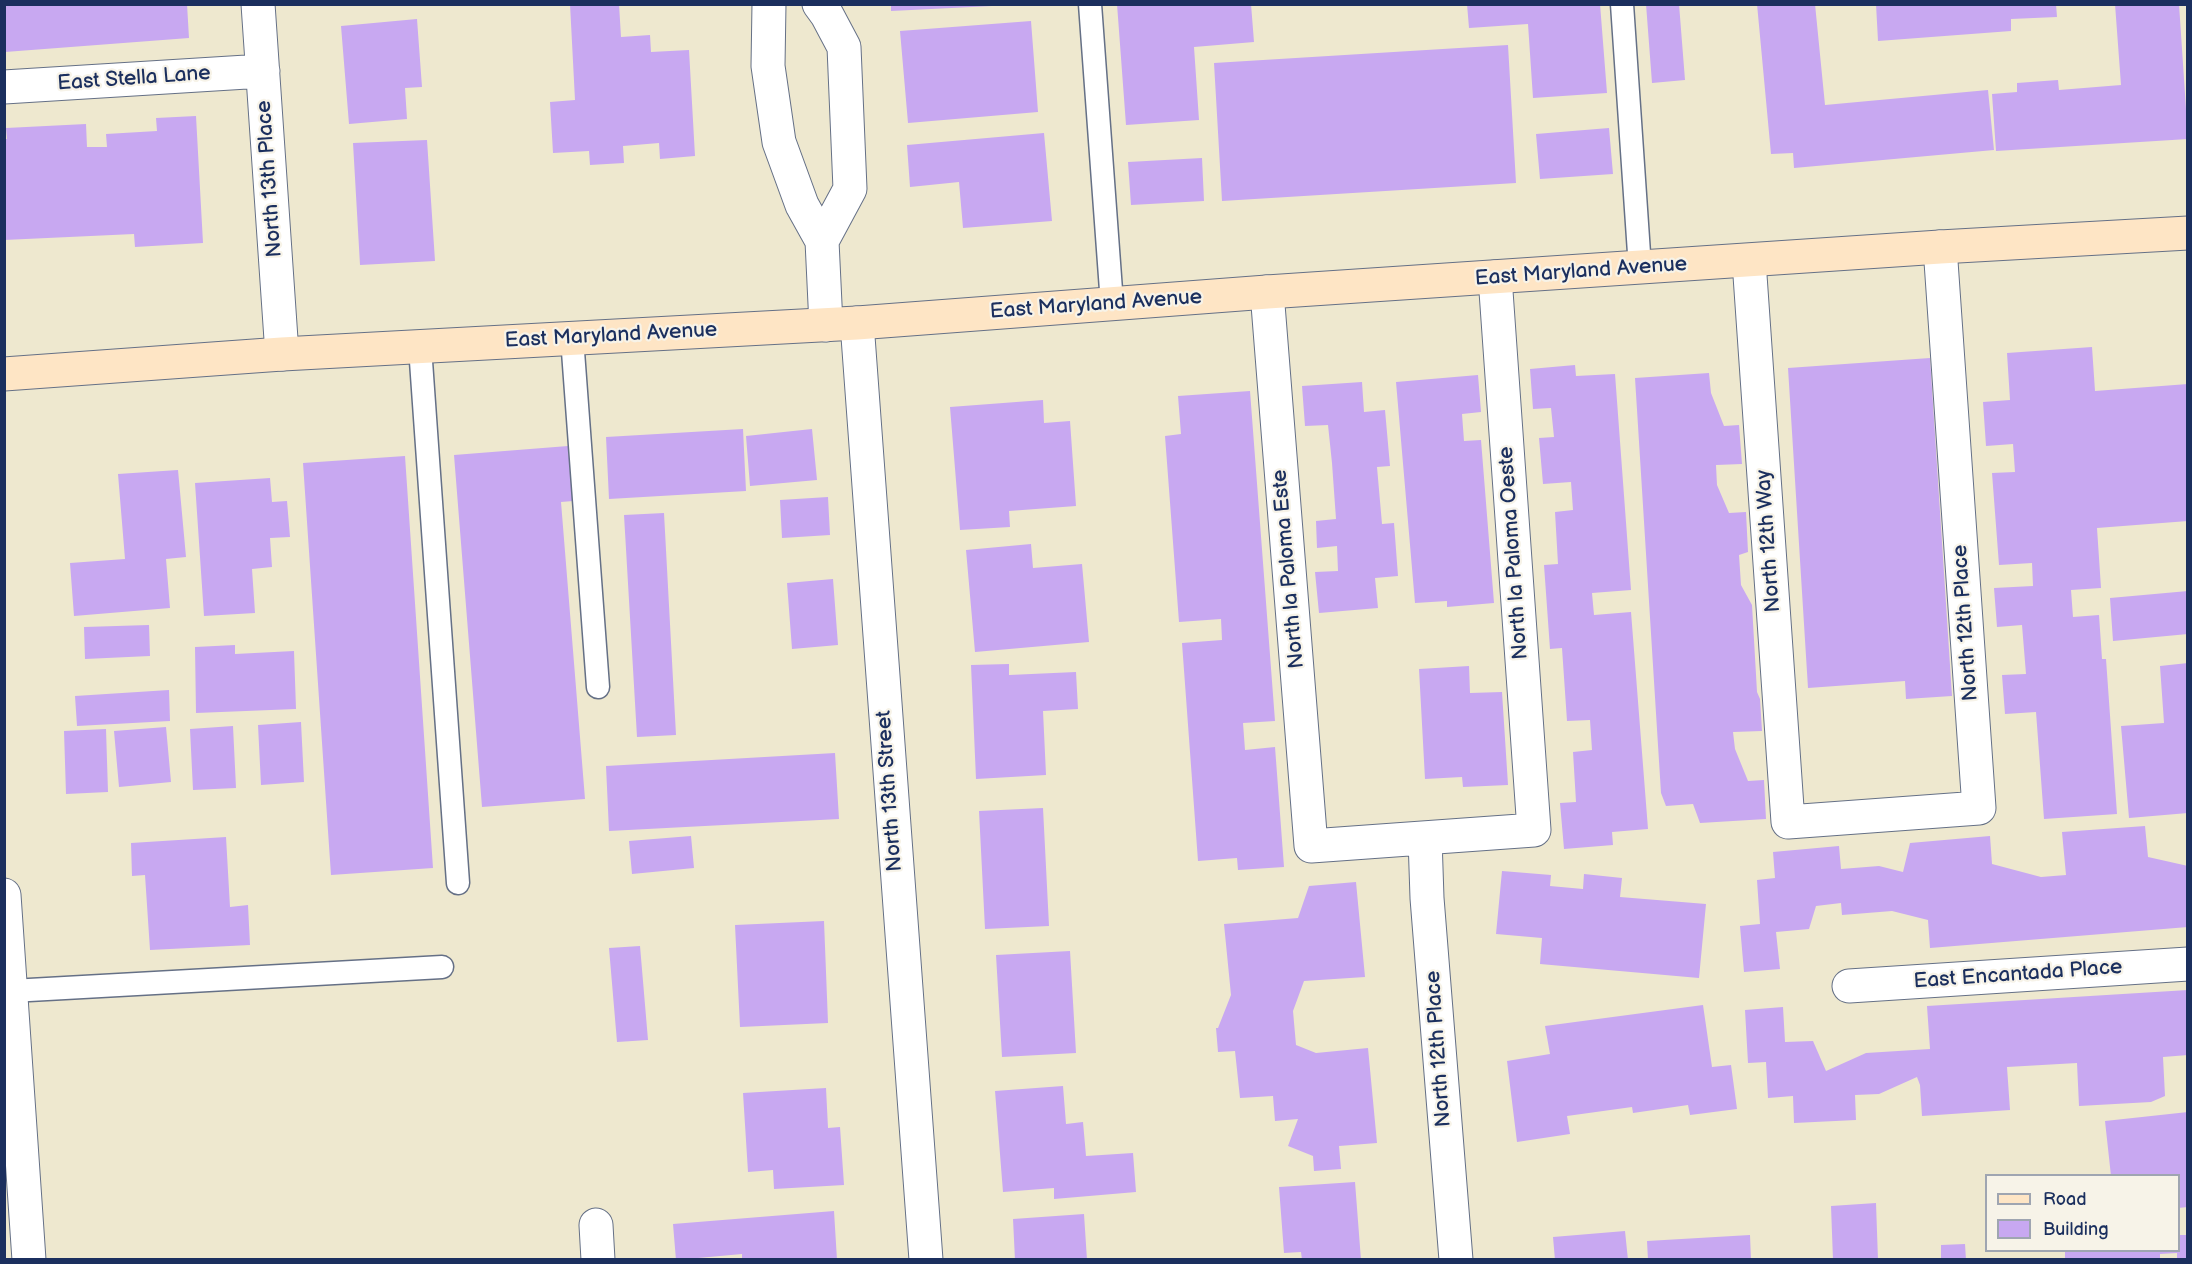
<!DOCTYPE html>
<style>
body{margin:0}
#map{position:relative;width:2192px;height:1264px;overflow:hidden;background:#eee8cf;font-family:"Balsamiq Sans",sans-serif}
canvas{display:block}
.frame{position:absolute;inset:0;border:6px solid #1b2f5e;pointer-events:none}
.legend{position:absolute;left:1985px;top:1174px;width:195px;height:78px;box-sizing:border-box;background:#f7f3e8;border:2px solid #9fa5b1;margin:0;padding:8px 10px;list-style:none;font-size:18px;color:#1b2f5e}
.legend li{display:flex;align-items:center;gap:12px;height:30px}
.legend b{width:30px;border:2px solid #9fa5b1}
</style>
<div id="map">
<canvas width="2192" height="1264"></canvas>
<div class="frame"></div>
<ul class="legend">
<li><b style="height:8px;background:#fee5c5"></b>Road</li>
<li><b style="height:16px;background:#c8a8f1"></b>Building</li>
</ul>
</div>
<script>
const ctx = document.querySelector('canvas').getContext('2d');
ctx.lineJoin = 'round';
function paint(path, color) { ctx.fillStyle = color; ctx.fill(path, 'evenodd'); }
const poly = rows => new Path2D(rows.map(r => 'M' + r).join(''));
function strokePath(path, color, width, dash) { ctx.strokeStyle = color; ctx.lineWidth = width; ctx.lineCap = dash ? 'butt' : 'round'; ctx.setLineDash(dash || []); ctx.stroke(path); }
function write(font, color, halo, rows, align = 'center') {
  ctx.font = font + ' "Balsamiq Sans",sans-serif'; ctx.lineWidth = 4.5; ctx.setLineDash([]); ctx.textBaseline = 'middle'; ctx.strokeStyle = halo; ctx.fillStyle = color; for (const [text, x, y, turn = 0] of rows) {
    ctx.save(); ctx.translate(x, y); ctx.rotate((+turn || 0) * Math.PI / 180); ctx.textAlign = isNaN(turn) ? turn : align; if (halo) ctx.strokeText(text, 0, 0); ctx.fillText(text, 0, 0); ctx.restore();
  }
}
paint(poly([
 [4,4,187,4,189,38,5,52],
 [570,4,619,4,621,37,650,35,651,52,689,50,695,156,660,159,659,143,623,146,624,163,590,165,589,151,553,153,550,102,575,100],
 [891,4,992,4,992,6,891,11],
 [1117,4,1251,4,1254,42,1194,47,1199,120,1126,125],
 [1467,4,1600,4,1607,93,1533,98,1528,24,1469,28],
 [1646,4,1679,4,1685,80,1652,83],
 [1757,4,1815,4,1825,105,1988,90,1994,150,1794,168,1793,153,1771,154],
 [1876,4,2056,4,2057,17,2011,19,2011,31,1878,41],
 [2115,4,2179,4,2188,139,1996,151,1992,94,2017,92,2017,83,2058,80,2059,90,2121,85],
 [417,19,422,87,405,88,407,119,349,124,341,26],
 [1031,21,1038,112,908,123,900,31],
 [1508,45,1516,183,1222,201,1214,63],
 [196,116,203,243,135,247,134,234,4,240,4,139,7,139,6,128,86,124,87,147,107,147,106,134,157,131,156,118],
 [1609,128,1613,174,1540,179,1536,134],
 [1044,133,1052,221,963,228,959,182,910,187,907,145],
 [427,140,435,261,360,265,353,143],
 [1202,158,1204,201,1131,205,1128,162],
 [2092,347,2095,391,2188,384,2188,521,2097,528,2101,588,2071,590,2073,617,2099,615,2102,659,2106,659,2117,814,2044,819,2036,712,2005,714,2002,675,2026,674,2022,625,1997,627,1994,588,2033,586,2032,563,1999,565,1992,473,2015,472,2013,444,1986,446,1983,402,2010,400,2007,353],
 [1930,358,1952,696,1906,699,1905,681,1808,688,1788,368],
 [1575,365,1576,376,1615,374,1631,590,1592,593,1594,615,1631,612,1648,829,1612,832,1613,845,1564,849,1560,803,1576,802,1573,752,1592,750,1590,720,1567,721,1562,648,1550,649,1544,565,1558,564,1555,512,1573,510,1571,482,1543,484,1539,438,1554,437,1551,408,1533,409,1530,369],
 [1709,373,1711,393,1724,426,1739,425,1742,464,1716,465,1717,485,1729,513,1746,512,1748,552,1739,555,1741,585,1752,605,1757,692,1760,699,1762,731,1733,732,1735,749,1748,781,1764,780,1766,819,1700,823,1693,804,1666,806,1661,793,1635,378],
 [1478,375,1481,412,1462,414,1464,441,1481,440,1494,603,1447,607,1447,601,1415,603,1396,382],
 [1362,382,1364,412,1385,410,1390,466,1377,467,1382,524,1394,523,1398,576,1375,578,1378,608,1319,613,1315,572,1338,571,1337,546,1317,548,1316,521,1336,519,1332,463,1328,425,1305,426,1302,386],
 [1250,391,1275,721,1243,723,1245,750,1275,747,1284,867,1238,870,1237,858,1198,861,1182,643,1222,640,1221,619,1179,622,1165,436,1181,434,1178,396],
 [1043,400,1044,423,1070,421,1076,506,1009,511,1010,527,960,530,950,407],
 [743,429,746,491,609,499,606,437],
 [812,429,817,480,750,486,746,436],
 [568,446,573,501,561,502,585,799,482,807,454,455],
 [405,456,433,868,331,875,303,463],
 [178,470,186,557,166,559,170,608,74,616,70,563,125,559,118,474],
 [270,478,272,502,287,501,290,537,270,538,272,567,252,569,255,613,204,616,195,483],
 [828,497,830,535,782,538,780,500],
 [664,513,676,735,637,737,624,515],
 [1031,544,1033,568,1082,564,1089,642,975,652,966,550],
 [833,579,838,645,792,649,787,583],
 [2188,591,2188,634,2113,641,2110,598],
 [149,625,150,656,85,659,84,627],
 [235,645,235,654,294,651,296,709,196,713,195,647],
 [2188,663,2188,813,2129,818,2121,726,2164,723,2160,666],
 [1009,664,1009,675,1076,672,1078,709,1043,711,1046,775,976,779,971,665],
 [1469,666,1470,693,1502,692,1508,785,1463,787,1462,777,1425,779,1419,669],
 [169,690,170,721,77,726,75,696],
 [301,722,304,782,261,785,258,725],
 [233,726,236,788,193,790,190,729],
 [166,727,171,782,119,787,114,731],
 [106,729,108,792,66,794,64,731],
 [835,753,839,819,609,831,606,766],
 [1043,808,1049,926,985,929,979,811],
 [2145,826,2148,857,2188,866,2188,927,1930,948,1928,920,1892,911,1842,915,1841,903,1816,906,1809,929,1776,932,1780,969,1744,972,1740,926,1760,924,1757,880,1775,878,1773,852,1839,846,1841,869,1879,866,1903,872,1910,843,1990,836,1992,864,2041,877,2066,875,2062,832],
 [691,836,694,868,632,874,629,841],
 [226,837,230,907,248,905,250,945,150,950,145,875,132,876,131,843],
 [1502,871,1551,875,1550,886,1583,889,1584,874,1622,878,1620,897,1706,904,1699,978,1540,964,1542,938,1496,934],
 [1356,882,1365,977,1304,981,1293,1011,1296,1045,1316,1053,1368,1048,1377,1143,1339,1146,1341,1169,1314,1171,1313,1156,1288,1146,1298,1119,1275,1121,1273,1096,1240,1098,1235,1051,1218,1052,1216,1028,1218,1028,1231,995,1224,924,1298,918,1309,886],
 [824,921,828,1023,740,1027,735,925],
 [640,946,648,1040,617,1042,609,948],
 [1070,951,1076,1053,1002,1057,996,955],
 [2188,990,2188,1055,2163,1057,2165,1096,2151,1102,2079,1106,2077,1063,2007,1067,2010,1110,1922,1116,1920,1085,1917,1077,1879,1094,1855,1095,1856,1120,1794,1123,1793,1096,1768,1098,1766,1062,1748,1063,1745,1010,1783,1007,1785,1042,1813,1041,1826,1071,1866,1053,1930,1049,1927,1006],
 [1703,1005,1712,1067,1731,1065,1737,1109,1690,1115,1688,1105,1633,1113,1632,1107,1567,1116,1570,1134,1517,1142,1507,1061,1550,1054,1545,1026],
 [1063,1086,1066,1124,1083,1122,1086,1156,1133,1153,1136,1192,1054,1199,1054,1188,1003,1192,995,1091],
 [826,1088,828,1128,840,1127,844,1185,774,1189,773,1170,748,1172,743,1093],
 [2188,1112,2188,1207,2178,1208,2178,1176,2111,1176,2105,1121],
 [1355,1182,1361,1260,1302,1260,1301,1252,1284,1253,1279,1187],
 [1876,1203,1878,1260,1833,1260,1831,1206],
 [834,1211,837,1260,742,1260,742,1254,676,1260,673,1224],
 [1084,1214,1087,1260,1015,1260,1013,1219],
 [1625,1231,1628,1260,1555,1260,1553,1237],
 [1750,1235,1751,1260,1648,1260,1647,1241],
 [2178,1235,2188,1235,2188,1260,2177,1260,2177,1253,2160,1254,2160,1260,2065,1260,2065,1250,2178,1250],
 [1965,1244,1966,1260,1941,1260,1941,1245]
]), '#c8a8f1');
const lane = poly([
 [1090,4,1112,304],
 [1622,4,1640,268],
 [572,338,598,687],
 [420,347,458,883],
 [11,991,442,967]
]);
const street = poly([
 [258,4,282,354],
 [769,4,768,66,779,142,802,205,822,241,826,325],
 [819,4,827,15,844,47,850,189,822,241],
 [4,87,263,71],
 [1749,261,1788,822,1979,808,1940,247],
 [1267,292,1311,846,1534,830,1495,277],
 [857,323,926,1260],
 [1425,838,1427,898,1456,1260],
 [4,895,29,1260],
 [1849,986,2188,964],
 [596,1225,598,1260]
]);
const secondary = poly([
 [4,374,282,354,857,323,1267,292,1940,247,2188,233]
]);
strokePath(lane, '#657086', 25);
strokePath(street, '#657086', 35);
strokePath(secondary, '#657086', 35);
strokePath(lane, '#fff', 22);
strokePath(street, '#fff', 33);
strokePath(secondary, '#fee5c5', 33);
write('21px', '#1b2f5e', '#f7f3e8', [
 ["East Stella Lane",134,79,-4],
 ["North 13th Place",270,179,-94],
 ["East Maryland Avenue",1581,272,-4],
 ["East Maryland Avenue",1096,305,-4],
 ["East Maryland Avenue",611,336,-3],
 ["North 12th Way",1769,541,-94],
 ["North la Paloma Oeste",1514,553,-94],
 ["North la Paloma Este",1289,569,-95],
 ["North 12th Place",1966,623,-94],
 ["North 13th Street",890,791,-94],
 ["East Encantada Place",2018,975,-4],
 ["North 12th Place",1439,1049,-94]
]);
</script>
